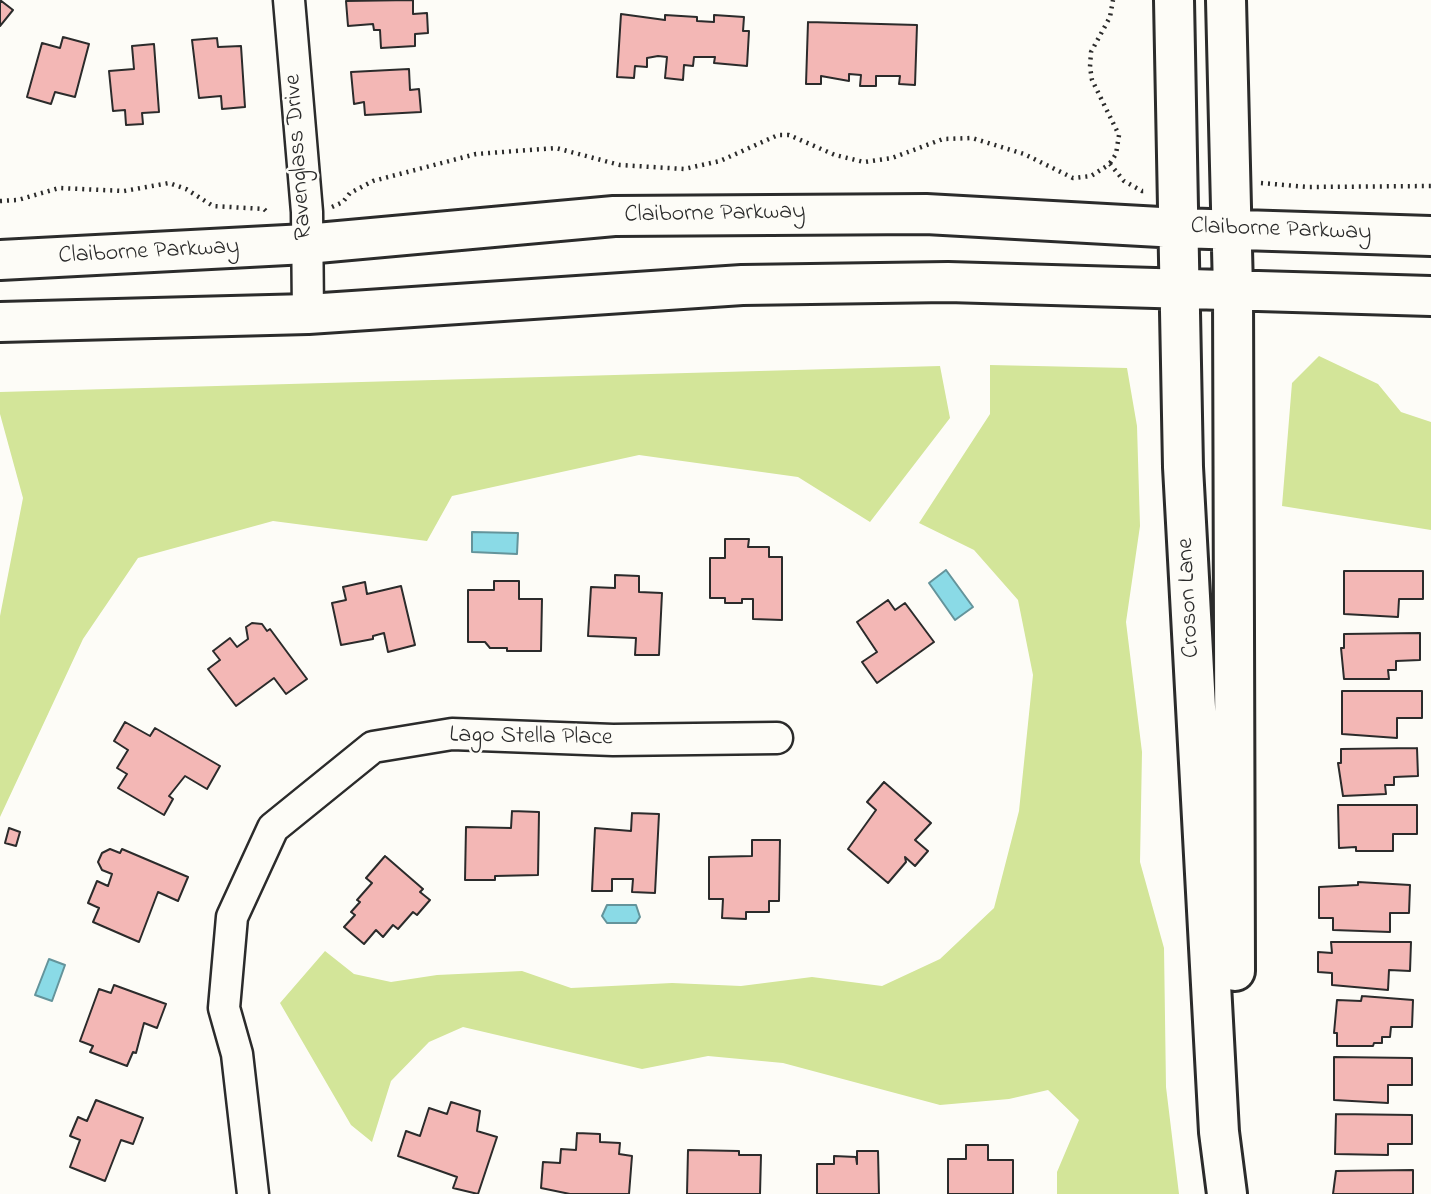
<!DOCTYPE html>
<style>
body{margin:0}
canvas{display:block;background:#fdfcf7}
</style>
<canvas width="1431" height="1194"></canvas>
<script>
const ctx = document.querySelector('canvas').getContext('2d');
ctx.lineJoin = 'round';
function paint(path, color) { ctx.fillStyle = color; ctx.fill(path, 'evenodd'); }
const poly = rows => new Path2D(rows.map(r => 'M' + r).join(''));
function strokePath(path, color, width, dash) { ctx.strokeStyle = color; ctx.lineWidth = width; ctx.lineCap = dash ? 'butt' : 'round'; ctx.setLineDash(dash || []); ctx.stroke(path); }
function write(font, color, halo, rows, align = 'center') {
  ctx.font = font + ' "Indie Flower",sans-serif'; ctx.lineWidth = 5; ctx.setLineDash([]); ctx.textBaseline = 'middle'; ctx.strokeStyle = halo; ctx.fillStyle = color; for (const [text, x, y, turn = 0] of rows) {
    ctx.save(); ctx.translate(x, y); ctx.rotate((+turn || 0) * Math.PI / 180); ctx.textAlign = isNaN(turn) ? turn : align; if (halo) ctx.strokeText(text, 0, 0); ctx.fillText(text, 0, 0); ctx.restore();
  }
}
paint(poly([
 [1319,356,1378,384,1401,412,1431,422,1431,530,1282,506,1292,383],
 [990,365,1127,368,1137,426,1140,526,1126,622,1142,752,1140,862,1164,948,1166,1087,1179,1194,1057,1194,1057,1172,1079,1120,1048,1090,1009,1099,940,1105,783,1063,708,1056,642,1069,463,1027,429,1042,391,1081,372,1142,351,1125,280,1003,325,951,354,974,391,982,437,975,522,971,571,988,672,983,741,986,812,977,882,986,940,959,994,908,1019,811,1033,675,1018,600,974,550,919,523,990,414],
 [940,366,950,418,870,522,798,477,639,455,452,496,427,541,273,521,138,558,83,639,0,817,0,616,23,498,0,414,0,392]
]), '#d3e599');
const water = poly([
 [472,532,518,533,517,554,472,552,472,532],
 [946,570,973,607,955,620,929,583,946,570],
 [607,905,636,905,640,917,636,923,607,923,602,916,607,905],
 [49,959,65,965,52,1001,35,995,49,959]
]);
paint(water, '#8adae6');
strokePath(water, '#64949b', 2);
const building = poly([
 [0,0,13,10,0,26,0,0],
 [413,0,413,14,427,13,428,33,415,34,415,46,381,48,380,30,374,30,373,24,348,26,346,1,413,0],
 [621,14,665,20,665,15,697,17,697,21,714,22,714,15,744,17,743,31,749,31,747,66,714,63,715,57,694,57,693,66,684,65,683,80,665,78,667,57,658,56,647,58,647,67,635,66,634,78,617,77,621,14],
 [808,22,917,25,915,85,899,84,900,76,876,76,876,86,860,86,861,75,849,74,849,81,821,76,821,84,806,84,808,22],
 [63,37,89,44,75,97,55,92,51,104,27,97,42,43,60,48,63,37],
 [217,38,218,47,241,46,245,107,222,109,221,96,199,98,192,40,217,38],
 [154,44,159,112,142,113,143,124,126,125,125,110,113,111,109,71,134,69,132,46,154,44],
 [409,69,410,90,419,89,421,112,365,115,364,102,354,104,351,72,409,69],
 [725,539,749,539,748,547,769,547,769,557,782,557,782,620,753,619,753,599,742,599,742,603,725,603,725,598,710,598,710,558,725,558,725,539],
 [1344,571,1423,571,1423,599,1399,599,1398,617,1344,614,1344,571],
 [615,575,639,576,639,592,662,593,659,655,635,655,636,638,588,636,591,587,615,588,615,575],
 [494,581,519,581,519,599,542,599,541,651,507,651,507,648,490,648,485,642,468,642,468,590,494,590,494,581],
 [365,582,367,594,401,586,415,645,388,652,384,633,373,636,373,639,341,645,332,603,346,600,343,587,365,582],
 [888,600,895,610,905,603,934,642,877,683,862,662,877,652,857,622,888,600],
 [252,623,262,624,267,631,270,629,307,679,286,694,274,678,236,706,208,669,220,660,213,651,230,638,237,647,248,639,246,627,252,623],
 [1420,633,1420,660,1396,661,1396,670,1388,670,1389,679,1344,679,1341,648,1344,648,1344,634,1420,633],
 [1342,691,1422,691,1422,718,1397,718,1397,738,1342,734,1342,691],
 [125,722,150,736,155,728,220,766,207,789,185,776,169,796,173,799,164,815,118,788,127,774,117,768,128,750,114,741,125,722],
 [1417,748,1418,776,1394,777,1394,785,1385,785,1386,794,1343,796,1338,763,1341,763,1341,749,1417,748],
 [884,782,931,823,915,840,928,851,915,866,905,857,906,862,888,883,848,849,876,810,867,802,884,782],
 [1338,805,1417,805,1417,834,1393,834,1393,851,1356,851,1356,847,1339,848,1338,805],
 [512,811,539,812,538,875,495,876,495,880,465,880,466,827,511,828,512,811],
 [632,813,659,814,655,893,632,892,633,879,612,879,612,891,592,891,595,828,631,831,632,813],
 [9,828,20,832,16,846,5,843,9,828],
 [752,840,780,840,779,901,769,901,769,912,746,912,746,919,722,918,723,899,709,899,709,857,752,856,752,840],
 [110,849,120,853,122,849,188,877,178,901,158,892,139,942,93,922,99,908,88,903,97,881,108,886,112,874,102,870,98,862,102,853,110,849],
 [385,856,423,889,420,892,430,900,417,915,413,912,398,929,393,925,383,937,376,930,364,944,344,927,355,915,351,912,360,902,357,900,372,883,366,878,385,856],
 [1358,882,1410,885,1409,913,1390,913,1390,932,1333,930,1333,918,1319,918,1319,887,1358,885,1358,882],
 [1331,942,1411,942,1410,971,1389,970,1388,990,1332,985,1332,973,1318,972,1318,952,1332,953,1331,942],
 [114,985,166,1004,157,1028,144,1023,136,1053,133,1052,127,1066,90,1052,93,1046,80,1041,99,989,111,993,114,985],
 [1362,996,1413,1000,1412,1027,1391,1027,1390,1037,1382,1037,1382,1043,1374,1043,1373,1046,1337,1046,1337,1033,1334,1033,1337,1000,1361,1001,1362,996],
 [1334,1057,1412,1058,1412,1085,1388,1085,1388,1103,1334,1100,1334,1057],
 [96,1100,143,1118,133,1144,121,1140,105,1181,70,1167,80,1140,70,1136,78,1117,87,1121,96,1100],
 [451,1102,480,1111,477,1131,497,1137,478,1194,453,1188,457,1177,398,1156,406,1131,420,1136,429,1108,447,1114,451,1102],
 [1336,1114,1412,1115,1412,1144,1388,1144,1388,1155,1335,1154,1336,1114],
 [577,1133,600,1134,600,1142,620,1143,619,1154,632,1156,629,1194,570,1194,541,1188,543,1162,560,1163,561,1149,576,1150,577,1133],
 [966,1145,988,1145,988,1160,1013,1160,1013,1194,948,1194,948,1159,966,1159,966,1145],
 [688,1150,739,1151,739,1155,761,1155,760,1194,687,1194,688,1150],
 [857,1151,878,1151,879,1194,817,1194,817,1164,834,1164,834,1156,856,1157,857,1164,857,1151],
 [1413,1170,1413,1194,1333,1194,1336,1171,1413,1170]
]);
paint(building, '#f3b7b5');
strokePath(building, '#2b2b2b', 2);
const street = poly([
 [289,0,307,212,308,314],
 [253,1194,237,1054,224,1008,232,917,273,828,373,747,452,734,613,740,777,738]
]);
const secondary = poly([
 [1174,0,1183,467,1219,1132,1227,1194],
 [1226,0,1233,290,1235,971],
 [0,260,306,244,614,216,926,214,1178,228,1431,236],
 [0,322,308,314,742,285,948,282,1431,296]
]);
strokePath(street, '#2b2b2b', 35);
strokePath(secondary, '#2b2b2b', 44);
strokePath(poly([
 [1110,163,1116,154,1119,135,1092,80,1090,67,1091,52,1110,17,1113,0],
 [1261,183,1308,187,1431,186],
 [0,201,18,200,59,188,124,191,169,183,186,189,213,206,264,209,269,214],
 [332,207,343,202,350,193,373,181,476,154,556,148,620,165,684,169,720,161,778,135,789,135,835,155,864,162,892,158,943,139,972,138,1024,154,1073,178,1091,176,1110,164,1124,181,1142,191,1147,191]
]), '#2b2b2b', 4.5, [2, 5]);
strokePath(street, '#fdfcf7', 30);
strokePath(secondary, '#fdfcf7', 38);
write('24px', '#2b2b2b', '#fdfcf7', [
 ["Ravenglass Drive",300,157,-94],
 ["Claiborne Parkway",715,215,-1],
 ["Claiborne Parkway",1281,231,2],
 ["Claiborne Parkway",149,253,-3],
 ["Croson Lane",1190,598,-93],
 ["Lago Stella Place",531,738,1]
]);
</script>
